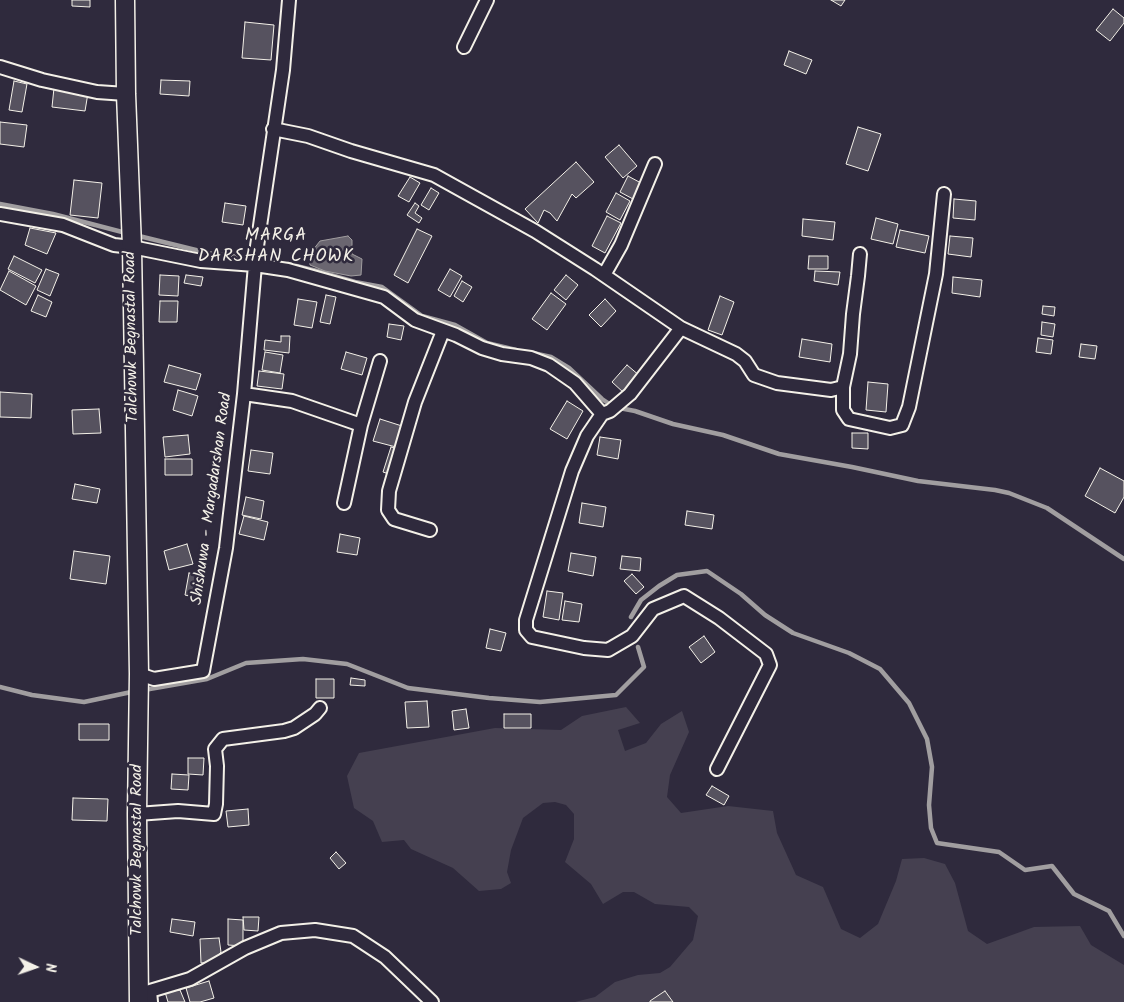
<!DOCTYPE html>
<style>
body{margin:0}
#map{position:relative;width:1124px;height:1002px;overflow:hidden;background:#2f2a3d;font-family:Kalam,sans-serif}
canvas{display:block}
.north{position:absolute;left:10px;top:942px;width:50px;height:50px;-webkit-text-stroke:4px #2f2a3d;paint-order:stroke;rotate:93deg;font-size:14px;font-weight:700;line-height:20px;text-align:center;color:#f4f1e8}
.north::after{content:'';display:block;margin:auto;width:18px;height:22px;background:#f4f1e8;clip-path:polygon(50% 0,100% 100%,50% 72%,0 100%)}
</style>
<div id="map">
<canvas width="1124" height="1002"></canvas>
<div class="north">N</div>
</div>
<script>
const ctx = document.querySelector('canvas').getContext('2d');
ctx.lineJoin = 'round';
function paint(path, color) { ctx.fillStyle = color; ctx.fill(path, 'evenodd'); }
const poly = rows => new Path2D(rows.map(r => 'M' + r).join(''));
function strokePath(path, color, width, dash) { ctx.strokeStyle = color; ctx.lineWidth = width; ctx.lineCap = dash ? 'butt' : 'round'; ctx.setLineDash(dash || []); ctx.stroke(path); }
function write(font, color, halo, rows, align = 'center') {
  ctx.font = font + ' Kalam,sans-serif'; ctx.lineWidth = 5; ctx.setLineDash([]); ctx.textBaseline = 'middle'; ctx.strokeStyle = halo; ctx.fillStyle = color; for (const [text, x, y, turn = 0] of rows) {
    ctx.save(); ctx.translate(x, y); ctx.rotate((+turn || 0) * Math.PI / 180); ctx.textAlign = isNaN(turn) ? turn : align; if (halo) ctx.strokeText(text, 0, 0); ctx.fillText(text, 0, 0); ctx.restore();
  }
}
paint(poly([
 [626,707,640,723,618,730,625,751,646,743,661,724,682,711,689,732,670,775,667,797,681,813,728,806,773,811,777,833,796,875,823,887,841,929,860,938,878,924,896,881,902,859,924,858,945,864,955,883,968,931,987,944,1034,927,1080,926,1091,945,1124,965,1124,1002,575,1002,595,997,615,982,638,975,660,973,670,967,693,940,698,916,689,907,655,904,634,892,623,892,603,904,591,884,565,862,574,839,574,814,566,805,555,802,543,803,523,818,511,850,507,872,511,883,501,889,479,891,453,868,411,849,404,840,382,842,373,821,354,808,347,776,359,753,495,728,561,730,582,716]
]), '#454050');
const water = poly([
 [348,236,352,240,352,254,362,259,361,275,351,276,325,271,310,265,309,255,320,241,348,236]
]);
paint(water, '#6a6670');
strokePath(water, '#a19ea0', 1);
strokePath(poly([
 [0,204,53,214,126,233],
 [139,236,208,253,270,261],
 [288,264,317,271,355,282,382,287,422,316,455,325,487,343,516,350],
 [533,353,551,357,569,368,602,399,614,407,635,411,673,424,723,435,779,454,852,467,918,481,995,490,1009,493,1047,508,1124,559],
 [631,617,641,600,659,586,677,575,707,571,741,594,765,615,793,633,849,653,880,669,909,703,927,739,932,767,929,805,931,828,937,843,999,852,1025,870,1052,866,1074,894,1109,911,1124,936],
 [0,687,32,695,84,702,136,691],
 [144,690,207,679,246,663,303,659,347,664,408,688,489,698,540,702,616,695,644,667,638,647]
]), '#a19ea0', 4.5);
const building = poly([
 [72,0,90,0,90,7,72,6,72,0],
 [831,0,845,0,841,6,831,0],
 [1113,9,1124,18,1124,23,1110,41,1096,30,1113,9],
 [245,22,274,25,271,60,242,58,245,22],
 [789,51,812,60,806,74,784,65,789,51],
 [161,80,190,81,189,96,160,94,161,80],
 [14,81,27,84,22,112,9,110,14,81],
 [54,88,88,93,85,111,52,107,54,88],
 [0,122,27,125,24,147,0,144,0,122],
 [858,127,881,134,868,171,846,164,858,127],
 [619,145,637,166,623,178,605,157,619,145],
 [576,162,594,182,576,198,572,194,557,221,550,213,544,210,538,223,525,209,576,162],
 [628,176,641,183,633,199,620,192,628,176],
 [410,177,420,183,409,202,398,196,410,177],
 [74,180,102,183,98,218,70,215,74,180],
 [431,188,439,193,429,210,421,205,431,188],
 [616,193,630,201,620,220,606,212,616,193],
 [954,199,976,201,975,220,953,218,954,199],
 [225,203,246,206,243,225,222,222,225,203],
 [415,203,419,206,415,213,422,218,419,223,407,215,415,203],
 [607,216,621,223,605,253,592,246,607,216],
 [876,218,898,224,893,244,871,239,876,218],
 [803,219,835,222,833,240,802,236,803,219],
 [30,228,56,233,47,254,25,245,30,228],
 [417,229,432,236,408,283,394,275,417,229],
 [900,230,929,236,925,253,896,247,900,230],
 [950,236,973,238,971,257,948,254,950,236],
 [14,256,42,270,35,283,8,269,14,256],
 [809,256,828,256,828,269,808,269,809,256],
 [46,269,59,274,50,296,37,290,46,269],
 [450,269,462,276,450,297,438,290,450,269],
 [9,271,36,286,26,305,0,290,9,271],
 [815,271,840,272,838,285,814,281,815,271],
 [160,275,179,276,178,296,159,295,160,275],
 [186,275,203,277,201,286,184,283,186,275],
 [566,275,578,285,566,300,554,290,566,275],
 [953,277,982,280,980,297,952,293,953,277],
 [462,281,472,287,463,302,454,296,462,281],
 [551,293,566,304,547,330,532,319,551,293],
 [38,295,52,302,46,317,31,311,38,295],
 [326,295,336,297,330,324,320,322,326,295],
 [720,296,734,302,722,335,708,330,720,296],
 [298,299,317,302,312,328,294,325,298,299],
 [605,299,616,311,601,327,589,315,605,299],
 [160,301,178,301,177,322,159,322,160,301],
 [1043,306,1055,307,1054,316,1042,314,1043,306],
 [1042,322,1055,324,1053,337,1041,335,1042,322],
 [389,324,404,326,401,340,387,337,389,324],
 [281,336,290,336,289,353,264,350,265,340,281,342,281,336],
 [1038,338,1053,340,1051,354,1036,352,1038,338],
 [802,339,832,344,830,362,799,357,802,339],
 [1081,344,1097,346,1095,359,1079,357,1081,344],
 [265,352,283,355,280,373,262,370,265,352],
 [346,352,367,358,362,375,341,369,346,352],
 [169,365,201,374,196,390,164,382,169,365],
 [627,365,640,376,624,393,612,382,627,365],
 [259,371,284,374,282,389,257,386,259,371],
 [868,382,888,384,886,412,866,410,868,382],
 [178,390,198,396,192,416,173,410,178,390],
 [0,392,32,394,31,418,0,417,0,392],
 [567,401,583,411,567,439,550,429,567,401],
 [99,409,101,433,73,434,72,410,99,409],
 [380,419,402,426,396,447,373,441,380,419],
 [852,433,868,433,868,449,852,448,852,433],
 [188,435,190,454,165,457,163,437,188,435],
 [600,437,621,440,618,459,597,455,600,437],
 [391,447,399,449,392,475,383,472,391,447],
 [251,450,273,453,270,474,248,471,251,450],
 [165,459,192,459,192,475,165,475,165,459],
 [1100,468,1124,481,1124,497,1115,513,1085,496,1100,468],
 [75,484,100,489,97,503,72,499,75,484],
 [246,497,264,501,261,519,242,515,246,497],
 [582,503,606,507,603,527,579,523,582,503],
 [687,511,714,515,712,529,685,525,687,511],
 [244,516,268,522,264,540,239,534,244,516],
 [340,534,360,538,357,555,337,552,340,534],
 [187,544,193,564,169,570,164,551,187,544],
 [74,551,110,556,106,584,70,579,74,551],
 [571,553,596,557,593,576,568,571,571,553],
 [622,556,641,558,640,571,620,569,622,556],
 [189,573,202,575,197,598,185,595,189,573],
 [632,574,644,587,636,594,624,581,632,574],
 [547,591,563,593,559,620,543,617,547,591],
 [565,601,582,604,579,622,562,620,565,601],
 [490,629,506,633,501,651,486,648,490,629],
 [704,636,715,652,701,663,689,647,704,636],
 [351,678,365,680,365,686,350,685,351,678],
 [316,679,334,679,334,698,316,698,316,679],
 [427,701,429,727,407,728,405,702,427,701],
 [466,709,469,728,454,730,452,711,466,709],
 [504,714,531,714,531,728,504,728,504,714],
 [79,724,109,724,109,740,79,740,79,724],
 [188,758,204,758,203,775,188,774,188,758],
 [172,774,189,775,188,790,171,789,172,774],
 [712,786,729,796,724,805,706,795,712,786],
 [73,798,108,799,107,821,72,820,73,798],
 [248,809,249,825,228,827,226,811,248,809],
 [336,852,346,863,339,869,330,858,336,852],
 [243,917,259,917,258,931,244,930,243,917],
 [172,919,195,922,193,936,170,932,172,919],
 [228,919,243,920,243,946,228,945,228,919],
 [219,938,221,952,212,962,201,963,200,939,219,938],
 [209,981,214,998,200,1002,190,1002,186,988,209,981],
 [180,990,185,1002,168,1002,165,992,180,990],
 [665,991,673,1002,650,1002,650,1001,665,991]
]);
paint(building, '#56525f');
strokePath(building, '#f4f1e8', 1);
const minor = poly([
 [464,47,487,0],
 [0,67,42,80,97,92,126,94],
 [273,129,308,136,351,151,434,175,535,231,595,269,681,328,736,354,745,361,754,375,777,383,831,390,843,387],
 [0,214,63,225,114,245,132,247,201,261,255,265,288,270,384,297,415,320,456,335,482,348,502,354,531,358,549,365,575,383,602,414],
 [860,254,858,276,853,314,850,354,843,387,843,410,849,419,890,428,902,425,909,407,936,274,944,194],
 [604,275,621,245,655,164],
 [681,328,630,394,610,411,602,414,587,436,572,471,526,620,526,630,532,637,584,648,608,650,632,636,653,609,684,596,719,618,766,654,770,665,717,769],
 [244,394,292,401,361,425],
 [344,503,361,425,380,361],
 [430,530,394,519,388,510,389,491,415,402,443,331],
 [139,674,154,679,203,671,226,548,244,394,256,253,283,70,289,0],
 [137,814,178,811,214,814,216,804,217,766,215,749,223,739,284,731,294,728,315,714,320,708],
 [151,1002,150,991,190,979,245,948,281,933,315,930,353,936,385,957,432,1002]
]);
const secondary = poly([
 [125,0,126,94,132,247,139,674,137,814,139,1002]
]);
strokePath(minor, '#f4f1e8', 16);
strokePath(secondary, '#f4f1e8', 21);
strokePath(minor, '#2f2a3d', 12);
strokePath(secondary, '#2f2a3d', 18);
write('16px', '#f4f1e8', '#2f2a3d', [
 ["Talchowk Begnastal Road",133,337,-91],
 ["Shishuwa - Margadarshan Road",213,499,-82],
 ["Talchowk Begnastal Road",138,850,-90]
]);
ctx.letterSpacing = '1px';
write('18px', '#f4f1e8', '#2f2a3d', [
 ["MARGA",276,237],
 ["DARSHAN CHOWK",276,258]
]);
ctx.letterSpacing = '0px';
</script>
